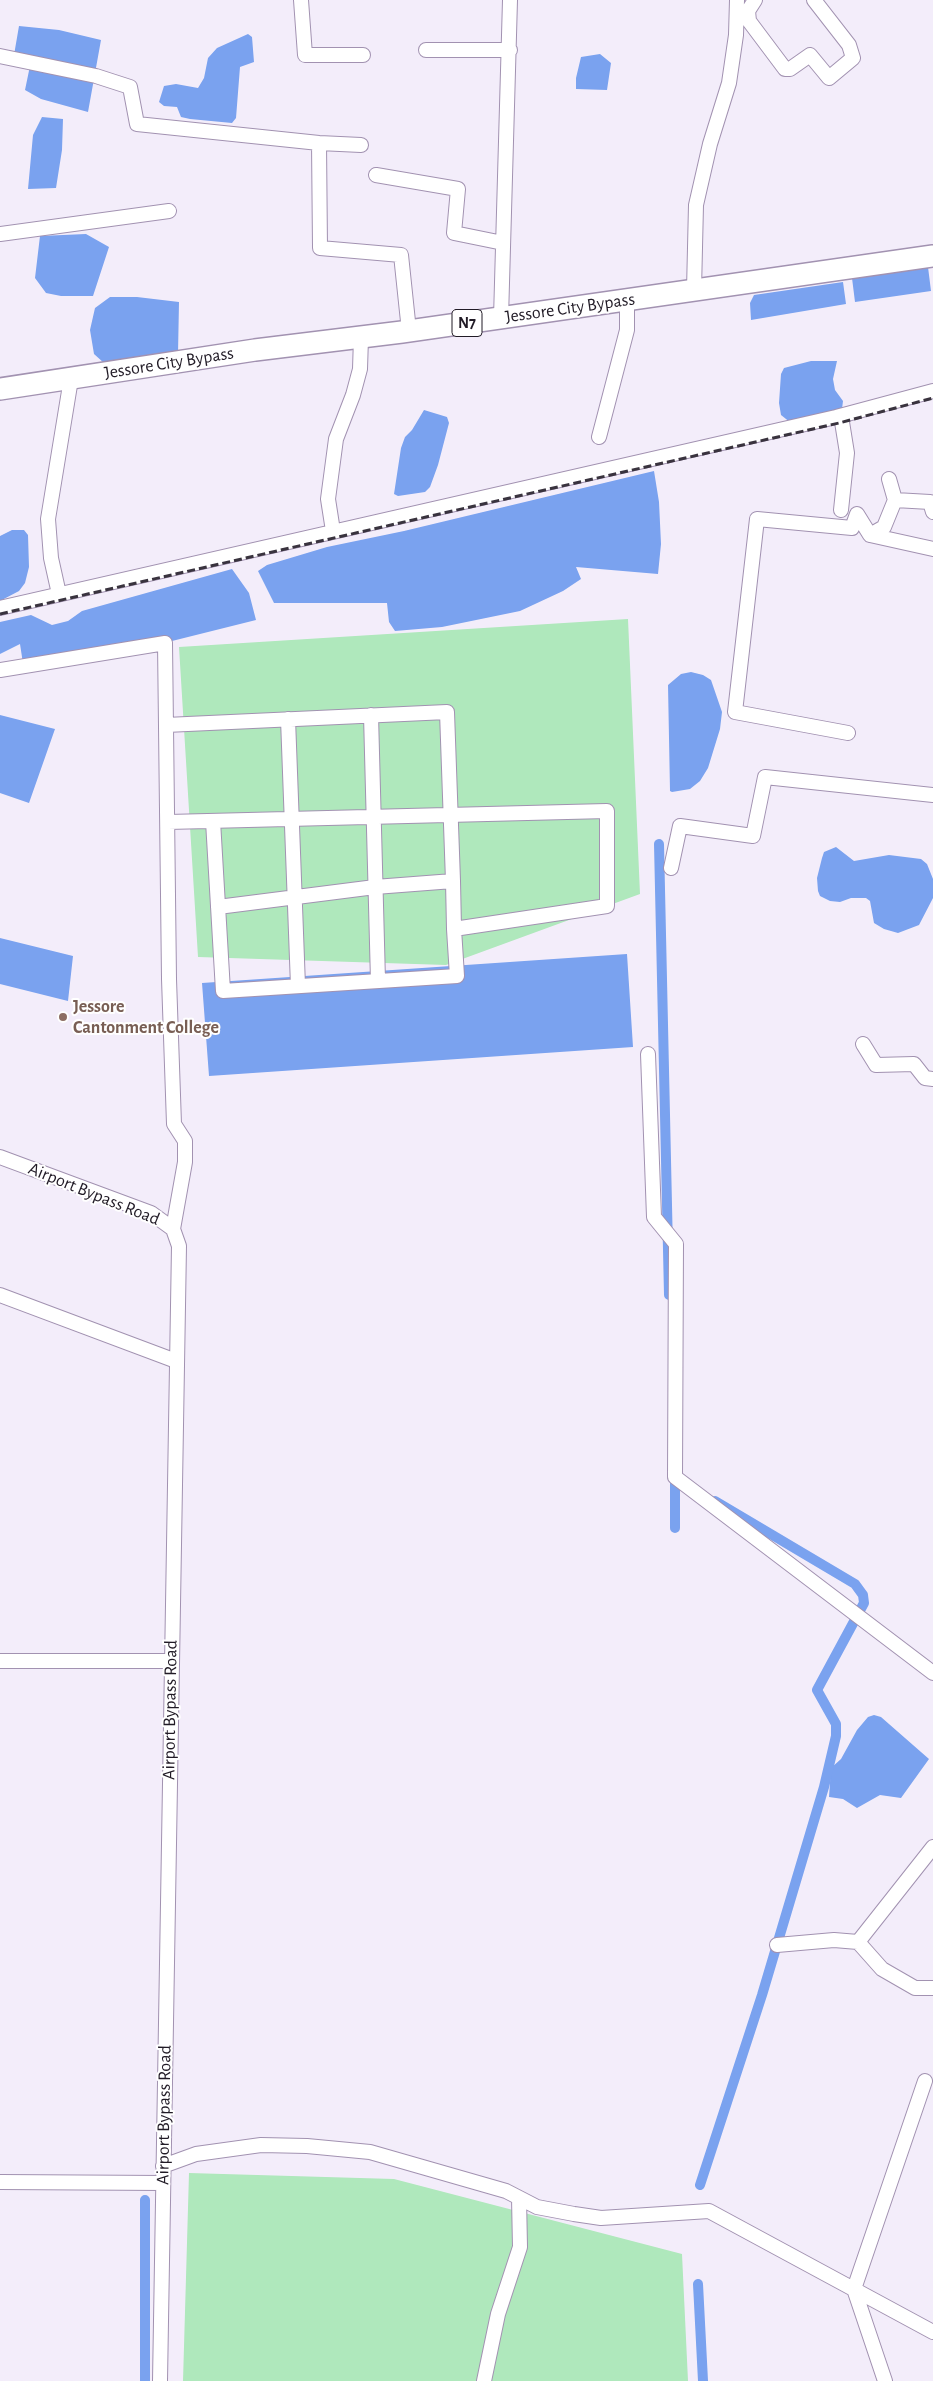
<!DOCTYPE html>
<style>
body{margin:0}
canvas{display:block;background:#f3edfa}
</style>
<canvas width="933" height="2381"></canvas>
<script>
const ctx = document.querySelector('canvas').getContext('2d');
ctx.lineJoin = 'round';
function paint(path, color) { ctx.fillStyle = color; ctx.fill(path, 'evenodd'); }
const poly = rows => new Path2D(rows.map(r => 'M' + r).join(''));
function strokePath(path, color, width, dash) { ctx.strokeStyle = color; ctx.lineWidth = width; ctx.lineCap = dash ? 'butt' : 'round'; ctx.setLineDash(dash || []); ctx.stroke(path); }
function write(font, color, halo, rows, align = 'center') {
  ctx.font = font + ' "Alegreya Sans",sans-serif'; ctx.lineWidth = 4; ctx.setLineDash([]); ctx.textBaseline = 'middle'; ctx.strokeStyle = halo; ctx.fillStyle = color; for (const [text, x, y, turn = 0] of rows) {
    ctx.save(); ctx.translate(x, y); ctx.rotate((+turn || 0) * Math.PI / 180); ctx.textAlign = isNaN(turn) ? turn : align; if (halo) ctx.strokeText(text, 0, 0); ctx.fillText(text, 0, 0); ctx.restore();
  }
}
paint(poly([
 [628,619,640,894,446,965,198,957,179,647],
 [189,2173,394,2179,682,2254,688,2381,183,2381]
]), '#afe8bc');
paint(poly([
 [19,26,59,30,101,40,88,112,41,99,25,90,31,61,14,55],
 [248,34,252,37,254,62,240,67,236,118,232,123,190,119,181,117,177,107,164,106,159,102,164,86,176,84,198,88,204,78,208,58,217,48],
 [600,54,611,63,607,90,576,89,576,78,581,57],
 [42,117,63,119,62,150,56,188,28,189,33,135],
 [86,234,109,247,93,296,61,296,46,293,35,278,40,236],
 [928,267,931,291,855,302,852,278],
 [843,282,846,304,751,320,750,303,754,295],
 [110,297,137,297,179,302,178,354,104,363,94,354,90,330,95,308],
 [811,361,837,361,833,379,835,390,843,401,842,409,791,423,781,415,779,403,781,374,784,368],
 [424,410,447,417,449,423,438,465,430,487,425,492,398,496,394,494,401,448,405,437,412,430],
 [654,471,659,502,661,544,658,574,576,567,581,579,563,591,520,611,442,627,395,631,389,622,387,603,274,603,258,571,267,565,327,547,404,531],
 [12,530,24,530,28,535,29,567,25,583,19,591,0,601,0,536],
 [232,569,249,593,256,620,140,649,24,670,20,644,0,654,0,622,31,615,52,625,68,621,82,611],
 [691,672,703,675,711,680,722,712,720,729,708,768,700,781,690,789,672,792,670,791,668,685,681,674],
 [0,715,55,729,29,803,0,793],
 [836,847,854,861,889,855,921,859,927,864,933,879,933,898,919,925,898,933,884,929,874,923,870,901,866,898,851,898,840,902,830,901,820,896,818,891,817,878,822,858,824,852],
 [0,938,73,956,68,1001,0,984],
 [627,954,633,1047,209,1076,202,983],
 [874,1715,881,1717,929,1759,901,1798,880,1795,857,1808,843,1799,829,1797,831,1768,841,1759,857,1730,868,1717]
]), '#7aa2ef');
strokePath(poly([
 [659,844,669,1295],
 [675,1472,675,1528],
 [700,2185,762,1995,824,1787,836,1736,836,1724,817,1690,864,1603,863,1595,855,1584,715,1501],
 [698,2284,703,2381],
 [145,2381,145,2200]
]), '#7aa2ef', 10);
const minor = poly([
 [301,0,305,55,363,55],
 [755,0,748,11,749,21,785,69,790,69,810,55,829,78,853,58,849,45,814,0],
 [426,50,510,50],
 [0,56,96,76,130,87,137,124,319,143,361,145],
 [319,143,320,248,401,255,409,331],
 [376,175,458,189,454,233,503,243],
 [0,234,169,211],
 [694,290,696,205,710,144,729,83,736,35,737,0],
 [501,318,510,0],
 [599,437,627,330,627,300],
 [889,479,895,500,930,502,933,512],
 [841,510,847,453,842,422],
 [333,531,328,499,336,439,353,395,360,369,361,338],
 [870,535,884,527,895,500],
 [59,594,51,558,48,519,71,379],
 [0,608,836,417,933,391],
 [0,670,165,643,169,979,174,1124,185,1141,185,1162,173,1229],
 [371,715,378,981],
 [288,719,298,986],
 [166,725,447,712,453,881,375,887,218,907],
 [848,733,735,712,757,519,852,528,857,514,870,535,933,549],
 [168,822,607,811,607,906,454,929,457,976,223,991,213,821],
 [671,868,680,826,753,836,765,777,933,795],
 [453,881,454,929],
 [863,1044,876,1065,914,1064,925,1078,933,1079],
 [648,1054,654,1217,676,1244,675,1477,933,1673],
 [0,1157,151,1213,173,1229,179,1246,160,2381],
 [0,1295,176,1361],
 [0,1661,171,1661],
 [858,1942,933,1847],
 [777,1945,834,1940,858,1942,882,1969,915,1988,933,1988],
 [163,2166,196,2154,261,2145,307,2146,370,2152,506,2191,537,2207,574,2214,601,2218,709,2211,933,2332],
 [0,2182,163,2183],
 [484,2381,498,2314,520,2247,519,2198],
 [885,2381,854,2289,925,2081]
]);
const highway = poly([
 [0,389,255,350,402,332,933,256]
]);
strokePath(minor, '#a292b1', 16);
strokePath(highway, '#a292b1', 24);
strokePath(minor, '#fff', 14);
strokePath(highway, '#fff', 21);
strokePath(poly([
 [0,614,839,423,933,398]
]), '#39333e', 3, [8, 4]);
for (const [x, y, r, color] of [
 [63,1017,5,"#8d6e63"]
]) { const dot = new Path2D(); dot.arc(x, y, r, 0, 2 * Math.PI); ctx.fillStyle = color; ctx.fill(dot); strokePath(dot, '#fff', 2); }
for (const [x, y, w] of [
 [467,323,30]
]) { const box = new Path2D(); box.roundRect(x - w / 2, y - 13.5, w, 27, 4); ctx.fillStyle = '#fff'; ctx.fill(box); strokePath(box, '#211b26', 1); }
write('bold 16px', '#211b26', null, [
 ["N7",467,323]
]);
write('18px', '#211b26', '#fff', [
 ["Jessore City Bypass",570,308,-8],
 ["Jessore City Bypass",169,363,-9],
 ["Airport Bypass Road",94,1194,22],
 ["Airport Bypass Road",170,1710,-89],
 ["Airport Bypass Road",164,2115,-89]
]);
write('bold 18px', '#785e54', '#fff', [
 ["Jessore",73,1007],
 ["Cantonment College",73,1028]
], 'left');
</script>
